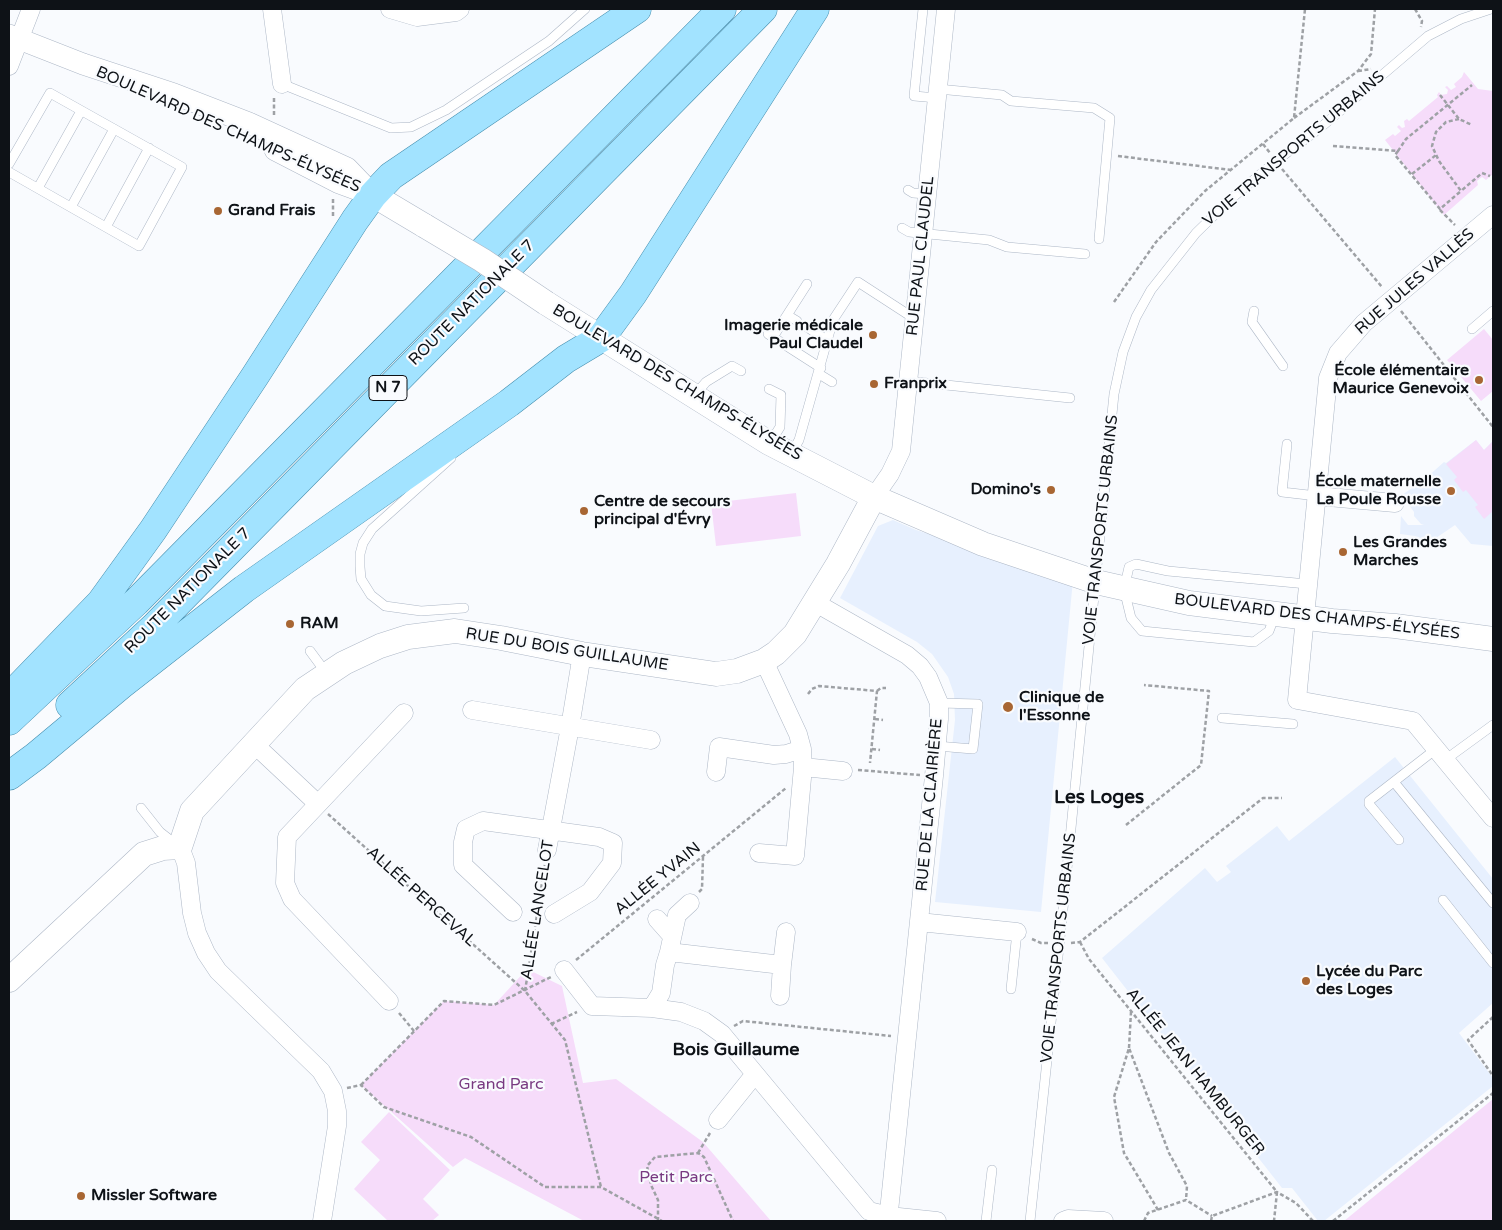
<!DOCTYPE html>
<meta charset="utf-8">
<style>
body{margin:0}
#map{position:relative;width:1502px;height:1230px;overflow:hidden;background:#f9fbfe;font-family:"Varela Round",sans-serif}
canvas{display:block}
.frame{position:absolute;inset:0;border:10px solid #0e1217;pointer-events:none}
</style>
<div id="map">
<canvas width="1502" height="1230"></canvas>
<div class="frame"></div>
</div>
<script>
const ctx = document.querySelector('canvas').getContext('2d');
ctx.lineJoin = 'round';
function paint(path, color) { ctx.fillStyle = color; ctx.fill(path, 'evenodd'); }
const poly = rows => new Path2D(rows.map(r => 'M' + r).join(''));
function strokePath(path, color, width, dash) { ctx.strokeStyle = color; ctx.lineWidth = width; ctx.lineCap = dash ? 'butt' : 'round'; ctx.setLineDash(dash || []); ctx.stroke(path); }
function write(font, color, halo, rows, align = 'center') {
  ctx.font = font + ' "Varela Round",sans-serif'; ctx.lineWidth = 4.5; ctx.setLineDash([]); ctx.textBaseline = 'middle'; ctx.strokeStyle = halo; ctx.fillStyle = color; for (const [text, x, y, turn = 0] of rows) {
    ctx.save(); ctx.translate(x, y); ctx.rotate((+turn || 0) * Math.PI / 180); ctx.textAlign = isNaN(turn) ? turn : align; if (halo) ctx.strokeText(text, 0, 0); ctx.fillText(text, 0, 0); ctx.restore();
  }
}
paint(poly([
 [1476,440,1484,450,1493,441,1493,546,1471,544,1455,525,1436,538,1425,537,1425,540,1419,539,1415,536,1400,534,1401,516,1408,525,1424,525,1421,524,1414,516,1414,512,1402,495,1415,486,1416,487,1444,462,1446,463],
 [893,520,916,530,1073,580,1041,912,935,902,955,720,954,694,948,677,932,654,917,642,840,598,878,526],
 [1395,757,1493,879,1493,1003,1459,1033,1493,1078,1493,1086,1324,1221,1318,1221,1292,1188,1282,1188,1102,958,1205,868,1217,882,1231,872,1226,866,1277,826,1289,841]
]), '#e7f0fe');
paint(poly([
 [1464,72,1478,89,1493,91,1493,174,1486,180,1482,177,1477,181,1478,185,1444,215,1385,140,1393,134,1395,136,1401,131,1397,127,1399,125,1402,128,1405,127,1404,121,1407,119,1409,121,1438,97,1437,95,1439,92,1441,95,1447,94,1448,90,1445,87,1447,86,1451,90,1456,87,1454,84,1462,77],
 [1484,329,1493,340,1493,391,1481,401,1447,360],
 [1476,440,1484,450,1493,441,1493,511,1484,519,1475,507,1478,505,1466,490,1463,492,1454,480,1457,477,1446,464],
 [796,493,801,536,716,546,711,503],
 [527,969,562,986,583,1083,616,1079,703,1142,771,1221,584,1221,465,1158,453,1167,361,1085,444,1001,494,1005],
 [1493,1099,1493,1221,1344,1221],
 [389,1112,450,1170,423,1199,439,1215,432,1221,388,1221,354,1189,380,1160,361,1142]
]), '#f6dcfa');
const service = poly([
 [923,9,914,96,937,98],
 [282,84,391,128,411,127,446,110,549,41,585,9],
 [938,89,1002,95,1011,101,1094,108,1110,118,1099,239],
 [9,164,50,93,182,167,139,246,9,172],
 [38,188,81,111],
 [908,190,913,193,927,194],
 [71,207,114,129],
 [106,227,149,148],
 [902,228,909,232,989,240,1007,247,1085,254],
 [1254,311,1252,322,1283,366],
 [787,315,797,321],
 [807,327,828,341],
 [1472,329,1493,311],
 [768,334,821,368],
 [773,337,807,284],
 [819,374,832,382],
 [908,381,1070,398],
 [769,389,781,395,780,427,770,443],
 [694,396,706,382,732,366,741,371],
 [1287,444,1282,492,1317,496],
 [791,454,799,440,833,320,858,282,915,319],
 [451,458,372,529,363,543,360,554,360,567,361,579,371,595,385,606,421,611,464,608],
 [1275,615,1269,631,1254,642,1142,631,1131,618,1124,589,1129,567,1136,564,1168,571,1307,584],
 [310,651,327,674],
 [1222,718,1293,724],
 [937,746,973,749,978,704,939,703],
 [1445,760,1493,725],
 [1394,782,1493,903],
 [141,808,160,832,174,843],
 [1399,840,1369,804,1369,801,1436,749],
 [1443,900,1493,963],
 [1011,989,1017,932],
 [986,1221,992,1170],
 [1030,1221,1063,909,1114,394,1123,352,1136,317,1151,290,1196,233,1232,198,1276,161,1320,128,1428,36,1461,19,1491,9]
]);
const minor = poly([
 [272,9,282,84],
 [390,9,417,17,456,12,460,9],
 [9,66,31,9],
 [1493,215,1364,323,1338,353,1328,378,1297,700,1413,721,1493,818],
 [1317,496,1395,503],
 [874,497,890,474,901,451,946,9],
 [814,602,907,655,920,666,928,677,939,703,939,719,934,776,888,1221],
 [472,710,651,740],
 [254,744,318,804],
 [803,767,843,771],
 [716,772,719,747,774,755,786,754,802,749],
 [180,847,186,863,192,913,197,933,206,953,218,971,321,1071,333,1091,337,1111,337,1126,322,1221],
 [547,850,570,727,582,654],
 [759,853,795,856,803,767,802,749,798,734,764,661],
 [690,903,677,915,669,952,782,965,780,996],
 [513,912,463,865,463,842,466,829,483,821,599,837,613,843,612,863,590,892,554,914],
 [657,919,672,936],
 [919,922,1017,932],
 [782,965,786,932],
 [564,970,592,1006,652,1008,681,1012,704,1021,722,1034,869,1211,889,1216,937,1221],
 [389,1001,292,899,285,883,287,837,404,713],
 [652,1008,661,993,665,965,669,952],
 [718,1120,755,1074],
 [1063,1221,1068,1219,1104,1221]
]);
const tertiary = poly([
 [9,35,83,64,174,94,249,123,347,168,373,195],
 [275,150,339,183,369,194]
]);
const secondary = poly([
 [373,195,425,226],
 [546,303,769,443,874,497,983,544,1096,582,1189,603,1332,621,1395,626,1493,639],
 [9,980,144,854,163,848,180,847,192,811,305,689,344,663,380,646,408,637,455,631,501,638,582,654,716,674,737,671,764,661,776,653,795,634,838,564,874,497]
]);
const primary = poly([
 [9,697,101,602,153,530,255,376,355,220,373,195,391,176,637,9],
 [70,705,154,627,763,9],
 [9,721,136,602,722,9],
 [9,776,36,756,121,685,244,589,509,403,566,359,601,338,633,294,815,9]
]);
strokePath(service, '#adb7c6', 10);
strokePath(minor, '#adb7c6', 19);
strokePath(tertiary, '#adb7c6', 22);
strokePath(secondary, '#adb7c6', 25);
strokePath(primary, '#468eae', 29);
strokePath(poly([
 [1415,9,1422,21,1421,27],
 [1358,71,1371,69],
 [1440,95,1459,119,1472,125],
 [274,98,274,115],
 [1294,118,1358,71,1371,54,1375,9],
 [1459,119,1446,122,1436,132,1432,146,1439,161,1461,191,1482,173,1490,176],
 [1263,144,1270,153],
 [1333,146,1398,151,1406,139,1472,85],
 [1398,151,1395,155,1440,209,1461,191],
 [1118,156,1231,170],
 [1282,169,1382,287],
 [1412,174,1436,155],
 [1440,210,1455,225],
 [333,216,333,199],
 [1114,302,1156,242,1205,191,1294,118,1305,9],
 [1401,311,1493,427],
 [877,691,881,688,886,688],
 [808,694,812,689,819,686,877,691,870,763],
 [875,719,883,720],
 [872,749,880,750],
 [858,770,920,775],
 [328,814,525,991,565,1040,601,1187],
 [1126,825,1201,765,1209,691,1144,685],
 [699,892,702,889,703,857],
 [1032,939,1041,943,1048,943],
 [1080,942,1089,959,1277,1192,1274,1221],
 [1071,943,1080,942,1263,798,1282,798],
 [576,960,786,788],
 [525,991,545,864],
 [399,1013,414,1031],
 [1493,1017,1468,1040,1493,1076],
 [551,1024,577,1012],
 [734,1026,743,1021,891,1036],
 [1129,1048,1131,1012],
 [361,1085,444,1001,494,1005,551,977],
 [347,1088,361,1085,384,1107,471,1137,545,1187,601,1187,662,1221],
 [698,1153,710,1133],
 [1158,1210,1124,1153,1114,1097,1129,1048,1169,1153,1187,1186,1186,1200],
 [658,1221,658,1200,651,1185,647,1166,655,1157,698,1153,704,1157,733,1221],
 [1144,1221,1148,1213,1186,1200,1212,1216],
 [1211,1221,1212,1216,1277,1192,1296,1203,1313,1221],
 [1333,1221,1493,1093]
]), '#9ea1a5', 2.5, [4, 2.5]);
strokePath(service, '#fff', 9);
strokePath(minor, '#fff', 18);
strokePath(tertiary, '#fff', 21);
strokePath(secondary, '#fff', 24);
strokePath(primary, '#a2e3ff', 28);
const secondaryBridge = poly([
 [425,226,482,260,546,303]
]);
strokePath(secondaryBridge, '#adb7c6', 25, []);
strokePath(secondaryBridge, '#fff', 24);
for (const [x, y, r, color] of [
 [218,211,5,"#a86633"],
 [873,335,5,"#a86633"],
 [1479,380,5,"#a86633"],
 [874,384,5,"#a86633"],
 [1051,490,5,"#a86633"],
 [1451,491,5,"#a86633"],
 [584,511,5,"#a86633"],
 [1343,552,5,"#a86633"],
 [290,624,5,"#a86633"],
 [1008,707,6,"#a86633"],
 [1306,981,5,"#a86633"],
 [81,1196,5,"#a86633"]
]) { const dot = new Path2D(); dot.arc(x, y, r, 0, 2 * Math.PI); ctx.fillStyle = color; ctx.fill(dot); strokePath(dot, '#f9fbfe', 2); }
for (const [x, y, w] of [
 [388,388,38]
]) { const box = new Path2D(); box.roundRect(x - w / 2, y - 12.5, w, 25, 4); ctx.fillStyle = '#f9fbfe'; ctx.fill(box); strokePath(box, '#0e1217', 1); }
write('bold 15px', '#0e1217', null, [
 ["N 7",388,388]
]);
write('16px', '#0e1217', '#f9fbfe', [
 ["BOULEVARD DES CHAMPS-ÉLYSÉES",228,130,24],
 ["VOIE TRANSPORTS URBAINS",1294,149,-40],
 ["RUE PAUL CLAUDEL",921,256,-84],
 ["RUE JULES VALLÈS",1415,282,-41],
 ["ROUTE NATIONALE 7",472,303,-45],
 ["BOULEVARD DES CHAMPS-ÉLYSÉES",677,383,31],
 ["VOIE TRANSPORTS URBAINS",1101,530,-84],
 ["ROUTE NATIONALE 7",188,591,-45],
 ["BOULEVARD DES CHAMPS-ÉLYSÉES",1317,617,7],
 ["RUE DU BOIS GUILLAUME",567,650,9],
 ["RUE DE LA CLAIRIÈRE",930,805,-85],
 ["ALLÉE YVAIN",658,879,-39],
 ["ALLÉE PERCEVAL",421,897,42],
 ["ALLÉE LANCELOT",538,910,-81],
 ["VOIE TRANSPORTS URBAINS",1059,948,-84],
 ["ALLÉE JEAN HAMBURGER",1195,1072,51]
]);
write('bold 16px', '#0e1217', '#f9fbfe', [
 ["Grand Frais",228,211],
 ["Imagerie médicale",863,326,"right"],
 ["Paul Claudel",863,344,"right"],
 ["École élémentaire",1469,371,"right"],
 ["Maurice Genevoix",1469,389,"right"],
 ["Franprix",884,384],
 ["École maternelle",1441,482,"right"],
 ["La Poule Rousse",1441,500,"right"],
 ["Domino's",1041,490,"right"],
 ["Centre de secours",594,502],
 ["principal d'Évry",594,520],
 ["Les Grandes",1353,543],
 ["Marches",1353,561],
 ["RAM",300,624],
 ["Clinique de",1019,698],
 ["l'Essonne",1019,716],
 ["Lycée du Parc",1316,972],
 ["des Loges",1316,990],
 ["Missler Software",91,1196]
], 'left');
write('16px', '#783981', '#f9fbfe', [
 ["Grand Parc",501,1085],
 ["Petit Parc",676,1178]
]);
write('bold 18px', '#0e1217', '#f9fbfe', [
 ["Bois Guillaume",736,1050]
]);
write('bold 19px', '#0e1217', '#f9fbfe', [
 ["Les Loges",1099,798]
]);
</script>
